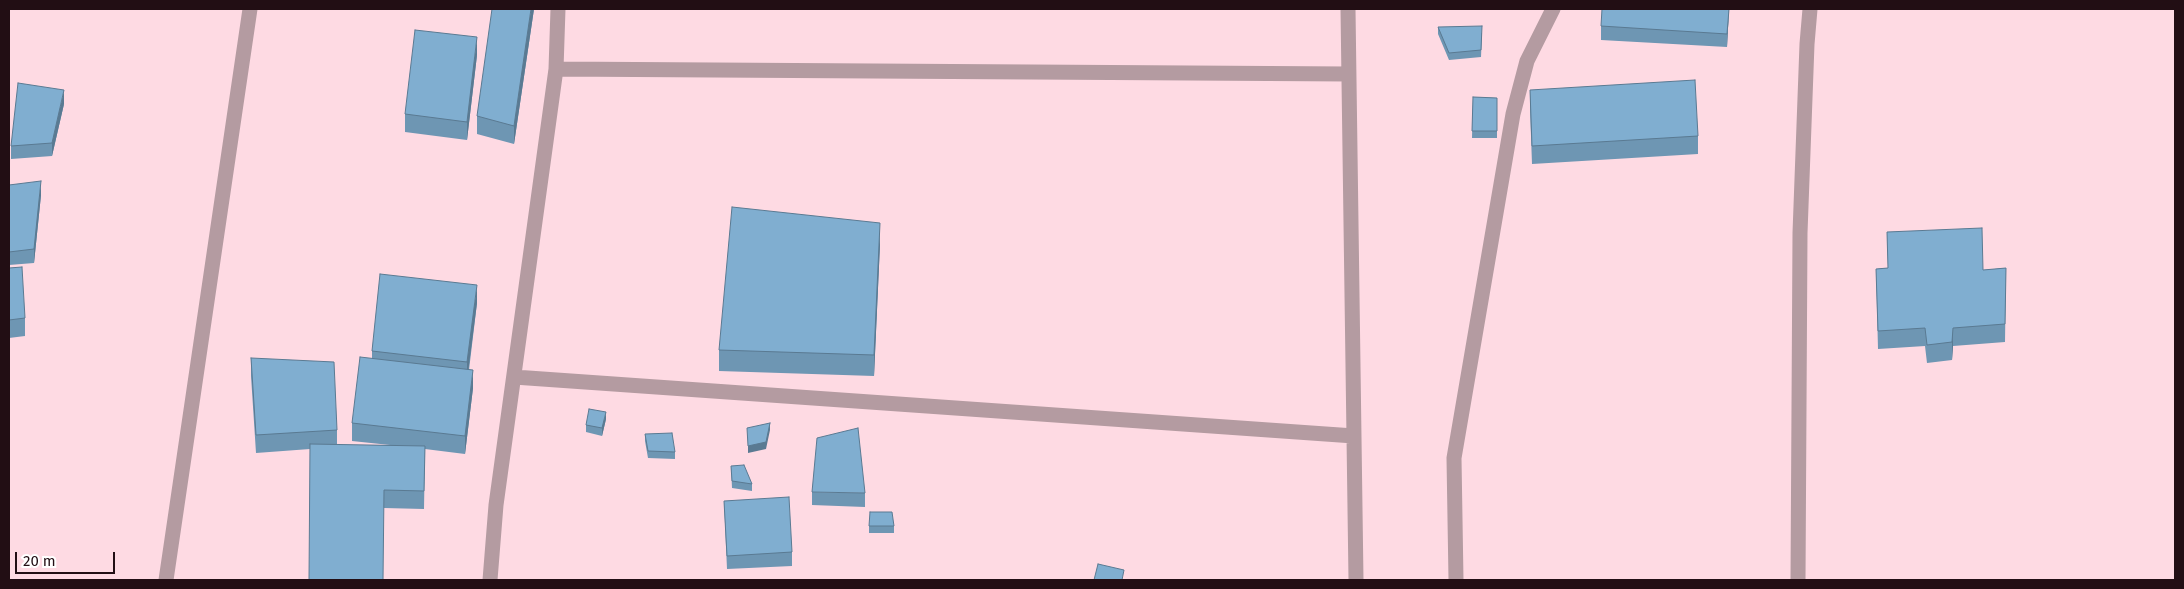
<!DOCTYPE html>
<style>
body{margin:0}
#map{position:relative;width:2184px;height:589px;overflow:hidden;background:#fedae3;font-family:"Fira Sans",sans-serif}
canvas{display:block}
.frame{position:absolute;inset:0;border:10px solid #220e14;pointer-events:none}
.scale{position:absolute;left:15px;top:552px;width:100px;height:22px;box-sizing:border-box;border:2px solid #220e14;border-top:0;padding-left:6px;font-size:15px;line-height:18px;white-space:nowrap;color:#220e14;-webkit-text-stroke:4px #fff;paint-order:stroke}
</style>
<div id="map">
<canvas width="2184" height="589"></canvas>
<div class="frame"></div>
<div class="scale">20 m</div>
</div>
<script>
const ctx = document.querySelector('canvas').getContext('2d');
ctx.lineJoin = 'round';
const poly = rows => new Path2D(rows.map(r => 'M' + r).join(''));
function strokePath(path, color, width, dash) { ctx.strokeStyle = color; ctx.lineWidth = width; ctx.lineCap = dash ? 'butt' : 'round'; ctx.setLineDash(dash || []); ctx.stroke(path); }
function paint(path, color) { ctx.fillStyle = color; ctx.fill(path, 'evenodd'); }
strokePath(poly([
 [1456,580,1454,458,1513,114,1527,61,1553,9]
]), '#b49ba1', 15);
strokePath(poly([
 [1348,9,1356,580],
 [556,69,1348,74],
 [514,377,1354,436],
 [166,580,250,9],
 [490,580,496,505,556,69,558,9],
 [1798,580,1800,233,1807,44,1810,9]
]), '#b49ba1', 15);
paint(poly([
 [534,9,514,144,477,134,477,116],
 [1729,9,1727,47,1601,40,1601,26],
 [1438,27,1482,33,1481,57,1449,60,1438,34],
 [477,55,467,140,405,132,405,114],
 [1530,90,1698,136,1698,154,1532,164,1530,108],
 [1473,97,1497,98,1497,138,1472,138],
 [64,104,52,156,11,159,11,146],
 [9,185,41,195,34,263,9,265],
 [1887,232,1983,270,2006,268,2005,342,1953,346,1952,360,1927,363,1925,346,1878,349,1876,269,1888,268],
 [880,244,874,376,719,371,719,350],
 [9,268,25,318,25,336,9,338],
 [477,303,469,370,473,388,465,454,425,449,424,509,384,508,310,449,256,453,251,376,251,358,337,430,337,445,390,445,352,441,352,423,372,359,372,351],
 [606,419,602,436,586,432,586,425],
 [645,434,675,452,675,459,648,458,645,441],
 [731,466,752,484,752,491,732,488],
 [812,492,865,493,865,507,812,505],
 [724,501,792,552,792,566,727,569],
 [869,526,894,526,894,533,869,533]
]), '#6e96b3');
paint(poly([
 [531,9,534,9,514,144,514,126],
 [1729,9,1727,47,1727,34],
 [477,37,477,55,467,140,467,122],
 [64,90,64,104,52,156,52,143],
 [41,181,41,195,34,263,34,249],
 [880,223,880,244,874,376,874,355],
 [477,285,477,303,467,380,467,362],
 [1953,328,1953,346,1952,360,1952,342],
 [473,370,473,388,465,454,465,436],
 [606,412,606,419,602,436,602,428],
 [770,423,770,430,766,449,748,453,748,446]
]), '#5a7a92');
const building = poly([
 [492,9,531,9,514,126,477,116,492,9],
 [1602,9,1729,9,1727,34,1601,26,1602,9],
 [1482,26,1481,50,1449,53,1438,27,1482,26],
 [415,30,477,37,467,122,405,114,415,30],
 [1695,80,1698,136,1532,146,1530,90,1695,80],
 [18,83,64,90,52,143,11,146,18,83],
 [1473,97,1497,98,1497,131,1472,131,1473,97],
 [41,181,34,249,9,252,9,185,41,181],
 [732,207,880,223,874,355,719,350,732,207],
 [1982,228,1983,270,2006,268,2005,324,1953,328,1952,342,1927,345,1925,328,1878,331,1876,269,1888,268,1887,232,1982,228],
 [22,267,25,318,9,320,9,268,22,267],
 [380,274,477,285,467,362,372,351,380,274],
 [360,357,473,370,465,436,352,423,360,357],
 [251,358,334,362,337,430,256,435,251,358],
 [589,409,606,412,602,428,586,425,589,409],
 [770,423,766,442,748,446,747,428,770,423],
 [858,428,865,493,812,492,817,438,858,428],
 [672,433,675,452,648,451,645,434,672,433],
 [310,444,425,446,424,491,384,490,383,580,309,580,310,444],
 [744,465,752,484,732,481,731,466,744,465],
 [789,497,792,552,727,556,724,501,789,497],
 [870,512,892,512,894,526,869,526,870,512],
 [1098,564,1124,570,1122,580,1094,580,1098,564]
]);
paint(building, '#80aed0');
strokePath(building, '#5a7a92', 1);
</script>
